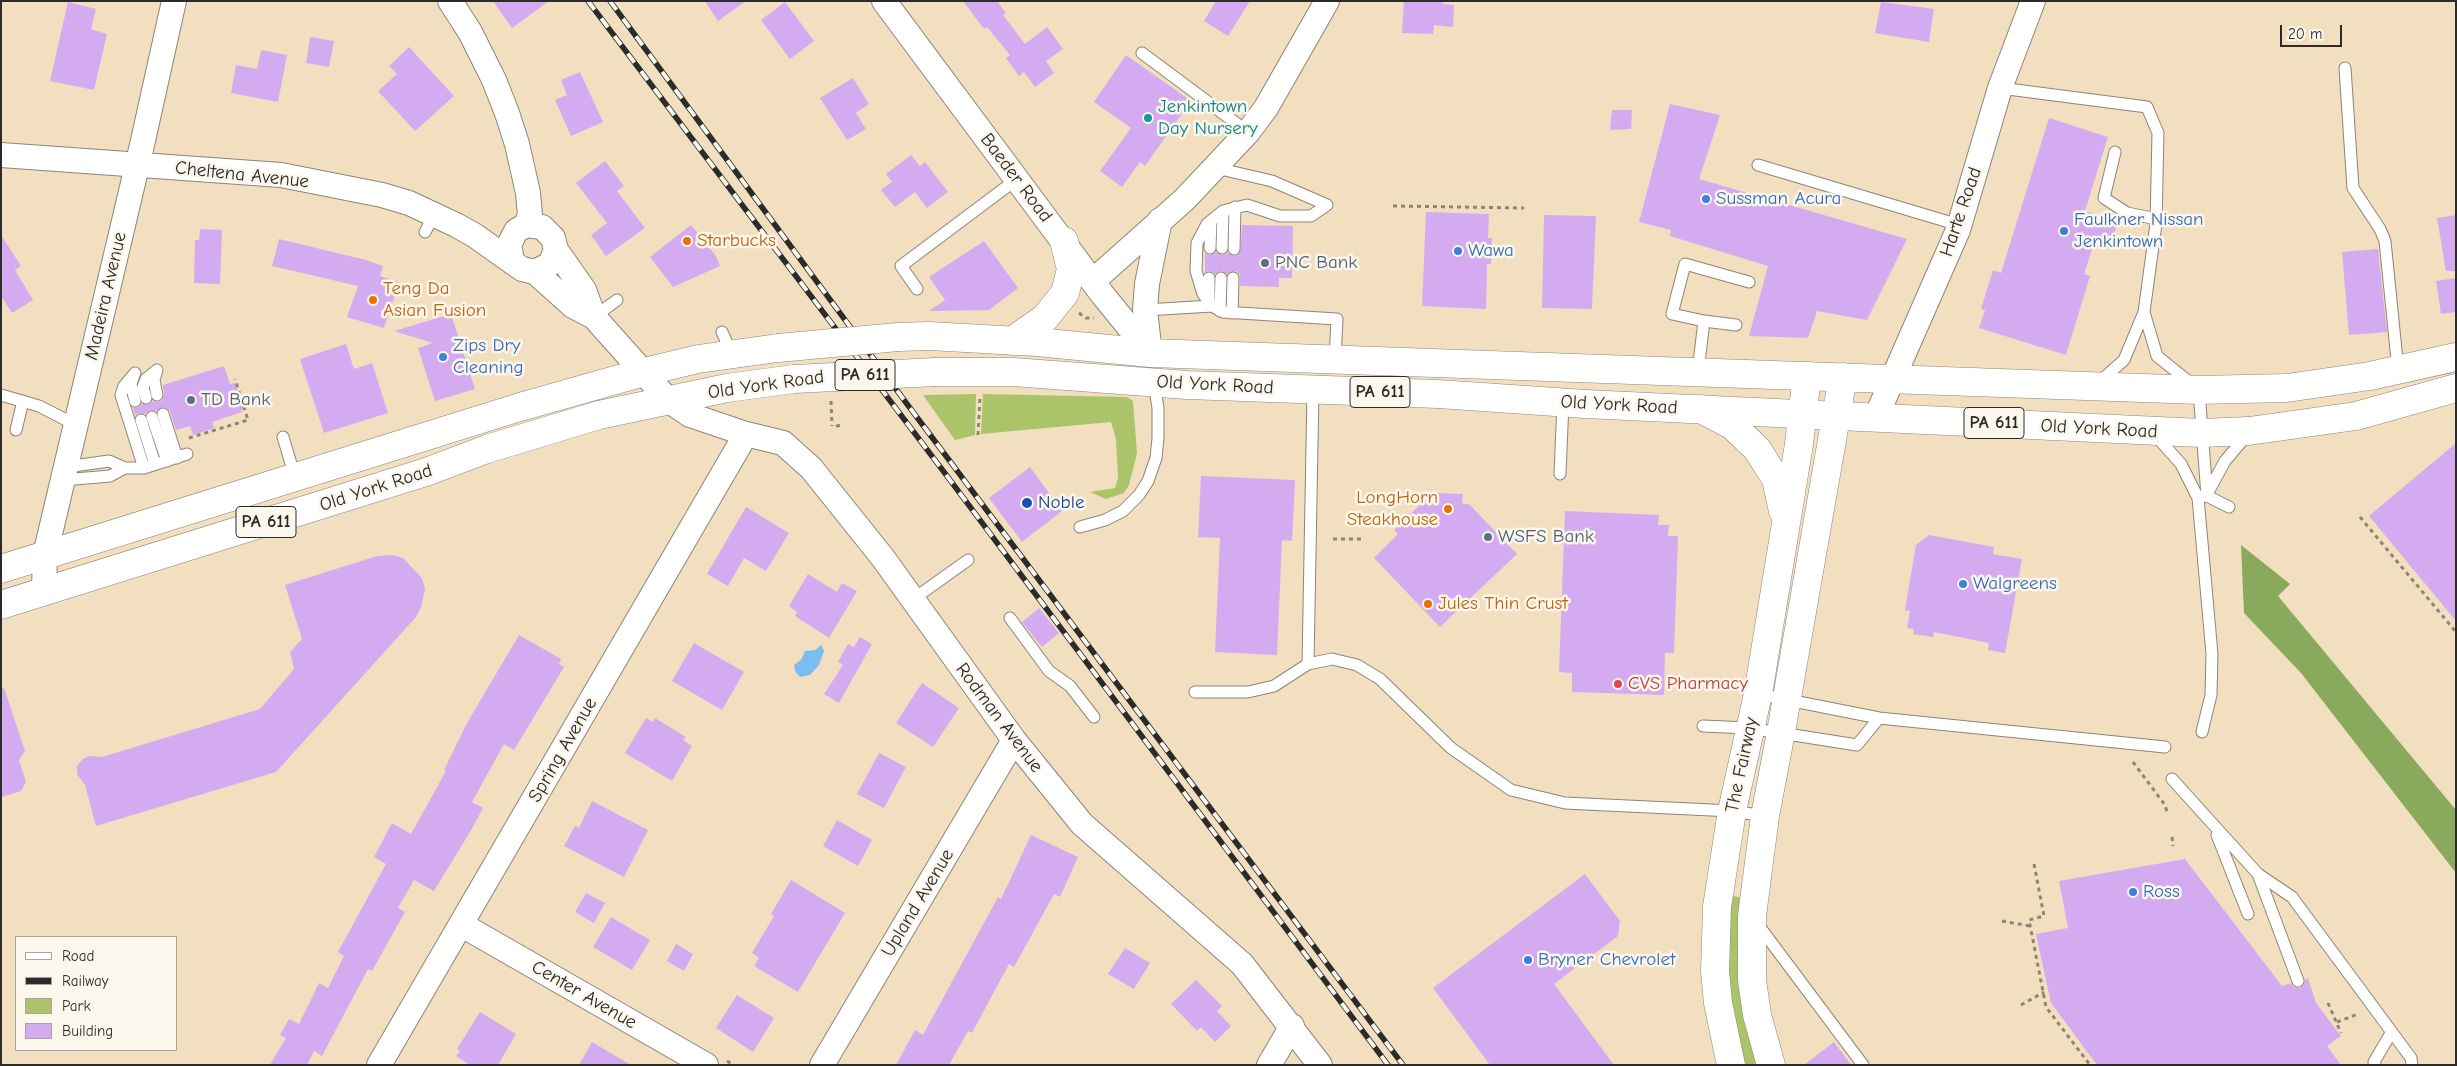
<!DOCTYPE html>
<style>
body{margin:0}
#map{position:relative;width:2457px;height:1066px;overflow:hidden;background:#f2dfc0;font-family:"Comic Neue",sans-serif}
canvas{display:block}
.frame{position:absolute;inset:0;border:2px solid #2b2b2b;pointer-events:none}
.legend{position:absolute;left:15px;top:936px;width:162px;height:115px;box-sizing:border-box;background:#fbf7ec;border:1px solid #a8a59f;margin:0;padding:6px 9px;list-style:none;font-size:15px;color:#2b2b2b}
.legend li{display:flex;align-items:center;gap:10px;height:25px}
.legend b{width:25px;border:1px solid #a8a59f}
.scale{position:absolute;left:2280px;top:25px;width:62px;height:22px;box-sizing:border-box;border:2px solid #2b2b2b;border-top:0;padding-left:6px;font-size:15px;line-height:18px;white-space:nowrap;color:#2b2b2b;-webkit-text-stroke:4px #fbf7ec;paint-order:stroke}
</style>
<div id="map">
<canvas width="2457" height="1066"></canvas>
<div class="frame"></div>
<ul class="legend">
<li><b style="height:6px;background:#fff"></b>Road</li>
<li><b style="height:6px;background:#2b2b2b"></b>Railway</li>
<li><b style="height:14px;background:#acc469"></b>Park</li>
<li><b style="height:14px;background:#d4abf0"></b>Building</li>
</ul>
<div class="scale">20 m</div>
</div>
<script>
const ctx = document.querySelector('canvas').getContext('2d');
ctx.lineJoin = 'round';
function paint(path, color) { ctx.fillStyle = color; ctx.fill(path, 'evenodd'); }
const poly = rows => new Path2D(rows.map(r => 'M' + r).join(''));
function strokePath(path, color, width, dash) { ctx.strokeStyle = color; ctx.lineWidth = width; ctx.lineCap = dash ? 'butt' : 'round'; ctx.setLineDash(dash || []); ctx.stroke(path); }
function write(font, color, halo, rows, align = 'center') {
  ctx.font = font + ' "Comic Neue",sans-serif'; ctx.lineWidth = 5; ctx.setLineDash([]); ctx.textBaseline = 'middle'; ctx.strokeStyle = halo; ctx.fillStyle = color; for (const [text, x, y, turn = 0] of rows) {
    ctx.save(); ctx.translate(x, y); ctx.rotate((+turn || 0) * Math.PI / 180); ctx.textAlign = isNaN(turn) ? turn : align; if (halo) ctx.strokeText(text, 0, 0); ctx.fillText(text, 0, 0); ctx.restore();
  }
}
paint(poly([
 [976,394,975,435,955,440,923,395],
 [983,394,1127,397,1133,401,1137,453,1129,485,1124,493,1106,499,1090,492,1115,488,1118,478,1116,439,1111,422,981,434],
 [1732,896,1739,897,1745,923,1763,1065,1746,1065,1735,1030,1727,968,1728,925]
]), '#acc469');
paint(poly([
 [2241,545,2290,584,2278,596,2456,810,2456,873,2301,673,2244,613]
]), '#89aa5d');
paint(poly([
 [821,645,824,651,819,665,810,675,800,677,795,671,794,665,801,660,805,651,815,650]
]), '#7bbdf0');
paint(poly([
 [493,1,549,1,512,28],
 [705,1,746,1,718,21],
 [963,1,997,1,1006,13,1003,15,1025,44,1047,27,1063,49,1046,61,1054,73,1035,87,1024,72,1019,76,1006,58,1010,55,987,27,984,29],
 [1216,1,1250,1,1228,36,1204,21],
 [1404,1,1443,1,1443,4,1454,5,1453,27,1434,25,1433,34,1402,33],
 [68,2,96,9,91,29,107,34,94,90,50,81],
 [785,2,814,41,790,59,761,20],
 [1881,2,1934,9,1929,42,1875,33],
 [310,37,334,41,329,67,306,63],
 [409,47,454,96,415,131,378,91,397,74,389,66],
 [261,50,287,55,278,102,231,93,236,65,257,69],
 [1126,55,1191,101,1145,166,1140,162,1122,187,1100,171,1131,128,1094,102],
 [580,72,603,122,571,136,555,100,567,95,561,80],
 [853,78,869,104,856,113,866,129,847,140,820,98],
 [1670,104,1720,115,1699,179,1907,239,1867,320,1817,311,1808,338,1749,336,1768,266,1670,236,1671,230,1639,222],
 [1612,110,1632,110,1631,129,1610,130],
 [2049,118,2108,137,2085,211,2118,222,2111,245,2095,240,2084,274,2090,276,2066,355,1979,328,1985,310,1981,309,1993,270,2001,273],
 [911,155,920,166,925,162,948,192,927,208,915,192,895,207,881,190,892,182,886,174],
 [605,161,624,186,617,191,645,228,606,256,591,235,607,223,576,183],
 [1426,212,1489,214,1488,238,1492,238,1491,264,1487,264,1486,309,1422,306],
 [1544,215,1596,216,1592,309,1542,308],
 [2456,215,2456,271,2446,271,2437,218],
 [691,225,716,256,720,266,673,287,650,257],
 [1242,225,1293,226,1292,278,1279,278,1279,287,1240,286,1240,275,1236,271,1227,274,1222,271,1215,274,1209,271,1205,272,1205,254,1210,255,1216,252,1222,255,1228,253,1234,256,1240,253],
 [200,229,222,230,220,284,194,283,195,240,199,240],
 [1,235,21,266,15,270,33,300,12,313,1,296],
 [279,239,366,260,383,266,380,276,399,282,384,328,347,317,358,286,272,266],
 [984,241,1018,288,989,310,929,311,945,300,929,277],
 [2378,249,2387,332,2349,335,2342,252],
 [2456,278,2456,312,2441,314,2436,281],
 [451,314,475,389,435,401,418,348,433,343,394,331],
 [346,344,354,369,372,363,388,413,324,433,300,359],
 [224,366,230,384,235,383,244,409,241,410,242,412,212,422,214,428,193,435,190,426,176,430,170,411,164,407,156,411,150,410,145,414,139,413,135,415,133,408,137,408,142,404,148,405,153,401,158,402,162,400,164,394,163,385],
 [2456,443,2456,621,2369,516],
 [1030,467,1062,511,1022,542,989,498],
 [1201,476,1295,480,1292,541,1282,540,1277,655,1215,652,1220,538,1198,537],
 [1434,493,1463,494,1462,503,1470,505,1517,554,1440,627,1374,558,1398,534,1394,530,1422,503,1434,504],
 [746,507,789,533,766,571,744,558,728,586,707,574],
 [1565,511,1659,515,1658,525,1669,525,1668,536,1678,536,1674,653,1665,653,1664,695,1572,692,1572,673,1559,672],
 [1929,535,1994,547,1993,554,2022,559,2005,653,1988,650,1989,643,1934,632,1933,637,1913,634,1914,629,1907,628,1910,611,1905,610,1916,545],
 [392,555,403,558,422,578,425,589,421,607,416,617,276,772,96,826,85,785,77,774,77,766,83,759,89,756,102,757,260,709,294,669,290,652,302,639,285,585,377,556],
 [808,574,837,592,842,583,857,591,829,638,795,616,797,612,789,606],
 [1039,608,1059,633,1042,647,1022,622],
 [519,635,561,659,559,664,564,667,514,750,504,744,472,802,483,808,470,832,434,891,414,880,398,908,405,912,372,971,368,969,322,1056,314,1051,307,1065,270,1065,286,1038,280,1035,289,1019,299,1024,319,983,328,988,344,956,338,952,386,864,374,857,392,823,411,834,446,771,444,770,467,723],
 [860,637,872,644,839,703,824,694,843,665,838,662,848,644,854,647],
 [694,643,744,672,722,710,672,681],
 [922,683,959,708,933,747,896,723],
 [4,688,25,751,19,760,26,782,21,791,1,797,1,689],
 [646,718,653,722,655,718,686,737,683,740,692,746,672,781,625,753],
 [879,753,906,767,884,808,857,794],
 [592,801,648,830,624,877,564,846,575,826,579,828],
 [837,820,872,840,858,866,823,846],
 [1031,835,1078,857,1060,897,1054,894,1014,967,1009,964,972,1033,968,1031,949,1065,896,1065,915,1030,923,1035,998,897,1001,899],
 [2185,859,2282,986,2291,983,2294,987,2300,988,2304,985,2305,979,2308,978,2316,1003,2341,1036,2327,1046,2341,1065,2097,1065,2051,1003,2036,934,2068,928,2059,881],
 [1585,874,1620,921,1618,936,1554,984,1614,1065,1490,1065,1433,988],
 [791,880,845,913,798,992,754,966,759,958,752,953,774,916,771,914],
 [586,893,605,903,594,923,575,912],
 [611,917,650,940,632,970,593,947],
 [676,944,693,954,684,971,667,961],
 [1125,948,1150,963,1134,989,1108,974],
 [1196,980,1222,1006,1217,1011,1231,1026,1215,1042,1201,1027,1197,1031,1171,1004],
 [737,995,774,1018,753,1052,716,1028],
 [480,1012,516,1034,498,1065,470,1065,456,1056,460,1051,457,1049],
 [592,1042,631,1065,579,1065],
 [1834,1042,1851,1065,1804,1065]
]), '#d4abf0');
const lane = poly([
 [1142,53,1248,132],
 [2345,68,2353,188,2380,229,2385,241,2398,370],
 [2000,88,2147,107,2158,133,2156,224,2144,312,2124,360,2098,383],
 [2115,152,2104,198,2127,213,2157,219],
 [1758,165,1959,225],
 [1216,168,1272,181,1327,205],
 [1327,205,1311,216,1280,216,1247,205,1223,211,1207,224,1197,243,1196,271,1203,294,1212,306,1223,312,1337,319,1335,360],
 [425,232,434,215],
 [1210,248,1211,222],
 [1222,248,1223,211],
 [1234,249,1235,207],
 [917,289,901,266,1017,179],
 [1209,301,1209,278],
 [1145,310,1212,306],
 [1220,311,1221,278],
 [2144,312,2157,356,2199,390,2207,496],
 [1232,313,1233,278],
 [594,317,617,300],
 [1704,321,1672,314,1685,264,1749,282],
 [722,332,732,354],
 [1698,371,1704,321,1736,325],
 [135,373,124,386,121,395,144,468],
 [134,375,131,384,135,401],
 [1,395,39,406,76,425],
 [157,395,154,380,157,370],
 [146,398,143,387,146,379,157,370],
 [163,414,177,458],
 [152,417,167,461],
 [141,420,155,464],
 [16,430,23,401],
 [2155,435,2181,464,2198,498,2212,654,2211,695,2202,732],
 [283,437,295,477],
 [66,467,109,461,125,468,144,468,187,454],
 [1560,474,1563,403],
 [63,480,110,476,125,468],
 [2207,494,2225,461,2247,435],
 [2199,497,2207,496,2229,507],
 [1080,527,1105,520,1123,511,1139,495,1148,481,1156,458,1158,438,1158,408,1154,383],
 [912,600,968,560],
 [1010,618,1049,671,1070,686,1094,717],
 [1308,664,1313,390],
 [1195,692,1248,692,1274,686,1308,664,1332,659,1357,665,1380,679,1451,748,1511,790,1565,803,1732,811,1765,816],
 [1758,694,1879,718,2165,747],
 [1703,726,1749,728,1857,745,1879,718],
 [2172,779,2258,874,2292,897,2411,1058,2412,1065],
 [2217,835,2248,914],
 [2258,874,2298,981],
 [1756,922,1863,1065],
 [2375,1065,2374,1062,2391,1033]
]);
const street = poly([
 [450,1,470,32,494,80,507,113,517,144,528,193,530,215,526,225],
 [884,1,1102,294,1150,353],
 [1,155,281,175,382,195,409,203,456,225,474,235,522,269,535,272,573,306,594,317,668,400,690,415,746,434,783,443,811,468,883,558,1014,740,1082,824,1242,964,1320,1065],
 [556,250,584,290,594,317],
 [512,260,509,245,516,231,526,225,542,227,553,238,556,250,550,264,535,272],
 [1093,281,1185,199,1248,132,1266,108,1327,1],
 [1150,354,1145,310,1147,284,1160,220],
 [1876,417,1958,230,2000,88,2033,1],
 [44,591,45,555,142,145,174,1],
 [462,925,706,1065],
 [379,1065,746,434],
 [822,1065,1014,740],
 [1269,1065,1292,1026]
]);
const secondary = poly([
 [1701,409,1733,426,1757,449,1776,479,1783,511],
 [1731,1065,1718,1003,1715,971,1717,907,1732,811,1758,694,1799,444,1807,376],
 [1771,1065,1757,1015,1752,980,1752,916,1765,816,1781,732,1843,377]
]);
const highway = poly([
 [898,337,929,336,1037,342,1150,353,2199,390,2287,388,2370,376,2456,357],
 [1012,341,1045,318,1065,293,1071,269,1064,241],
 [936,372,1013,372,1187,385,1438,394,1585,404,2201,433,2249,431,2356,416,2456,388],
 [1,569,520,407,644,372,698,359,778,348],
 [1,605,426,472,487,449,599,415,727,388,794,379]
]);
strokePath(lane, '#8e8576', 13);
strokePath(street, '#8e8576', 26);
strokePath(secondary, '#8e8576', 29);
strokePath(highway, '#8e8576', 29);
strokePath(poly([
 [1393,206,1524,208],
 [1079,313,1086,318,1094,318],
 [831,401,832,426],
 [836,426,844,425],
 [978,435,980,396],
 [189,438,248,420,235,379],
 [2360,517,2456,632],
 [1333,539,1363,539],
 [2133,762,2165,805,2168,815],
 [2172,837,2173,846],
 [2034,864,2044,916,2029,920,2046,1007,2090,1065],
 [2002,921,2030,926],
 [2328,1003,2341,1033],
 [2021,1005,2044,992],
 [2337,1022,2358,1014],
 [727,1061,734,1065]
]), '#8e8576', 3, [4, 4]);
strokePath(lane, '#fff', 11);
strokePath(street, '#fff', 24);
strokePath(secondary, '#fff', 28);
strokePath(highway, '#fff', 28);
const rail = poly([
 [588,1,947,476,1388,1065],
 [610,1,907,404,1403,1065]
]);
strokePath(rail, '#2b2b2b', 5.5);
strokePath(rail, '#fbf7ec', 4, [11]);
const highwayBridge = poly([
 [778,348,898,337],
 [794,379,936,372]
]);
strokePath(highwayBridge, '#8e8576', 29, []);
strokePath(highwayBridge, '#fff', 28);
for (const [x, y, r, color] of [
 [1148,118,5,"#0f9aa8"],
 [1706,199,5,"#3f7fe0"],
 [2064,231,5,"#3f7fe0"],
 [687,241,5,"#e8710a"],
 [1458,251,5,"#3f7fe0"],
 [1265,263,5,"#5c6f8a"],
 [373,300,5,"#e8710a"],
 [443,357,5,"#3f7fe0"],
 [191,400,5,"#5c6f8a"],
 [1027,503,6,"#1a4fb4"],
 [1448,509,5,"#e8710a"],
 [1488,537,5,"#5c6f8a"],
 [1963,584,5,"#3f7fe0"],
 [1428,604,5,"#e8710a"],
 [1618,684,5,"#e0444e"],
 [2133,892,5,"#3f7fe0"],
 [1528,960,5,"#3f7fe0"]
]) { const dot = new Path2D(); dot.arc(x, y, r, 0, 2 * Math.PI); ctx.fillStyle = color; ctx.fill(dot); strokePath(dot, '#fbf7ec', 2); }
for (const [x, y, w] of [
 [865,375,60],
 [1380,392,60],
 [1994,423,60],
 [266,522,60]
]) { const box = new Path2D(); box.roundRect(x - w / 2, y - 15.5, w, 31, 4); ctx.fillStyle = '#fbf7ec'; ctx.fill(box); strokePath(box, '#2b2b2b', 1); }
write('bold 18px', '#2b2b2b', null, [
 ["PA 611",865,375],
 ["PA 611",1380,392],
 ["PA 611",1994,423],
 ["PA 611",266,522]
]);
write('19px', '#0d838f', '#fbf7ec', [
 ["Jenkintown",1158,107],
 ["Day Nursery",1158,129]
], 'left');
write('19px', '#2b2b2b', '#fbf7ec', [
 ["Cheltena Avenue",242,175,6],
 ["Baeder Road",1016,178,53],
 ["Harte Road",1961,212,-71],
 ["Madeira Avenue",106,296,-77],
 ["Old York Road",766,385,-8],
 ["Old York Road",1215,385,3],
 ["Old York Road",1619,405,3],
 ["Old York Road",2099,429,3],
 ["Old York Road",376,488,-18],
 ["Rodman Avenue",999,718,53],
 ["Spring Avenue",563,750,-60],
 ["The Fairway",1742,765,-78],
 ["Upland Avenue",918,903,-59],
 ["Center Avenue",584,995,30]
]);
write('19px', '#366cbe', '#fbf7ec', [
 ["Sussman Acura",1716,199],
 ["Faulkner Nissan",2074,220],
 ["Jenkintown",2074,242],
 ["Wawa",1468,251],
 ["Zips Dry",453,346],
 ["Cleaning",453,368],
 ["Walgreens",1973,584],
 ["Ross",2143,892],
 ["Bryner Chevrolet",1538,960]
], 'left');
write('19px', '#c56008', '#fbf7ec', [
 ["Starbucks",697,241],
 ["Teng Da",383,289],
 ["Asian Fusion",383,311],
 ["LongHorn",1438,498,"right"],
 ["Steakhouse",1438,520,"right"],
 ["Jules Thin Crust",1438,604]
], 'left');
write('19px', '#4e5e75', '#fbf7ec', [
 ["PNC Bank",1275,263],
 ["TD Bank",201,400],
 ["WSFS Bank",1498,537]
], 'left');
write('19px', '#164399', '#fbf7ec', [
 ["Noble",1038,503]
], 'left');
write('19px', '#be3a42', '#fbf7ec', [
 ["CVS Pharmacy",1628,684]
], 'left');
</script>
